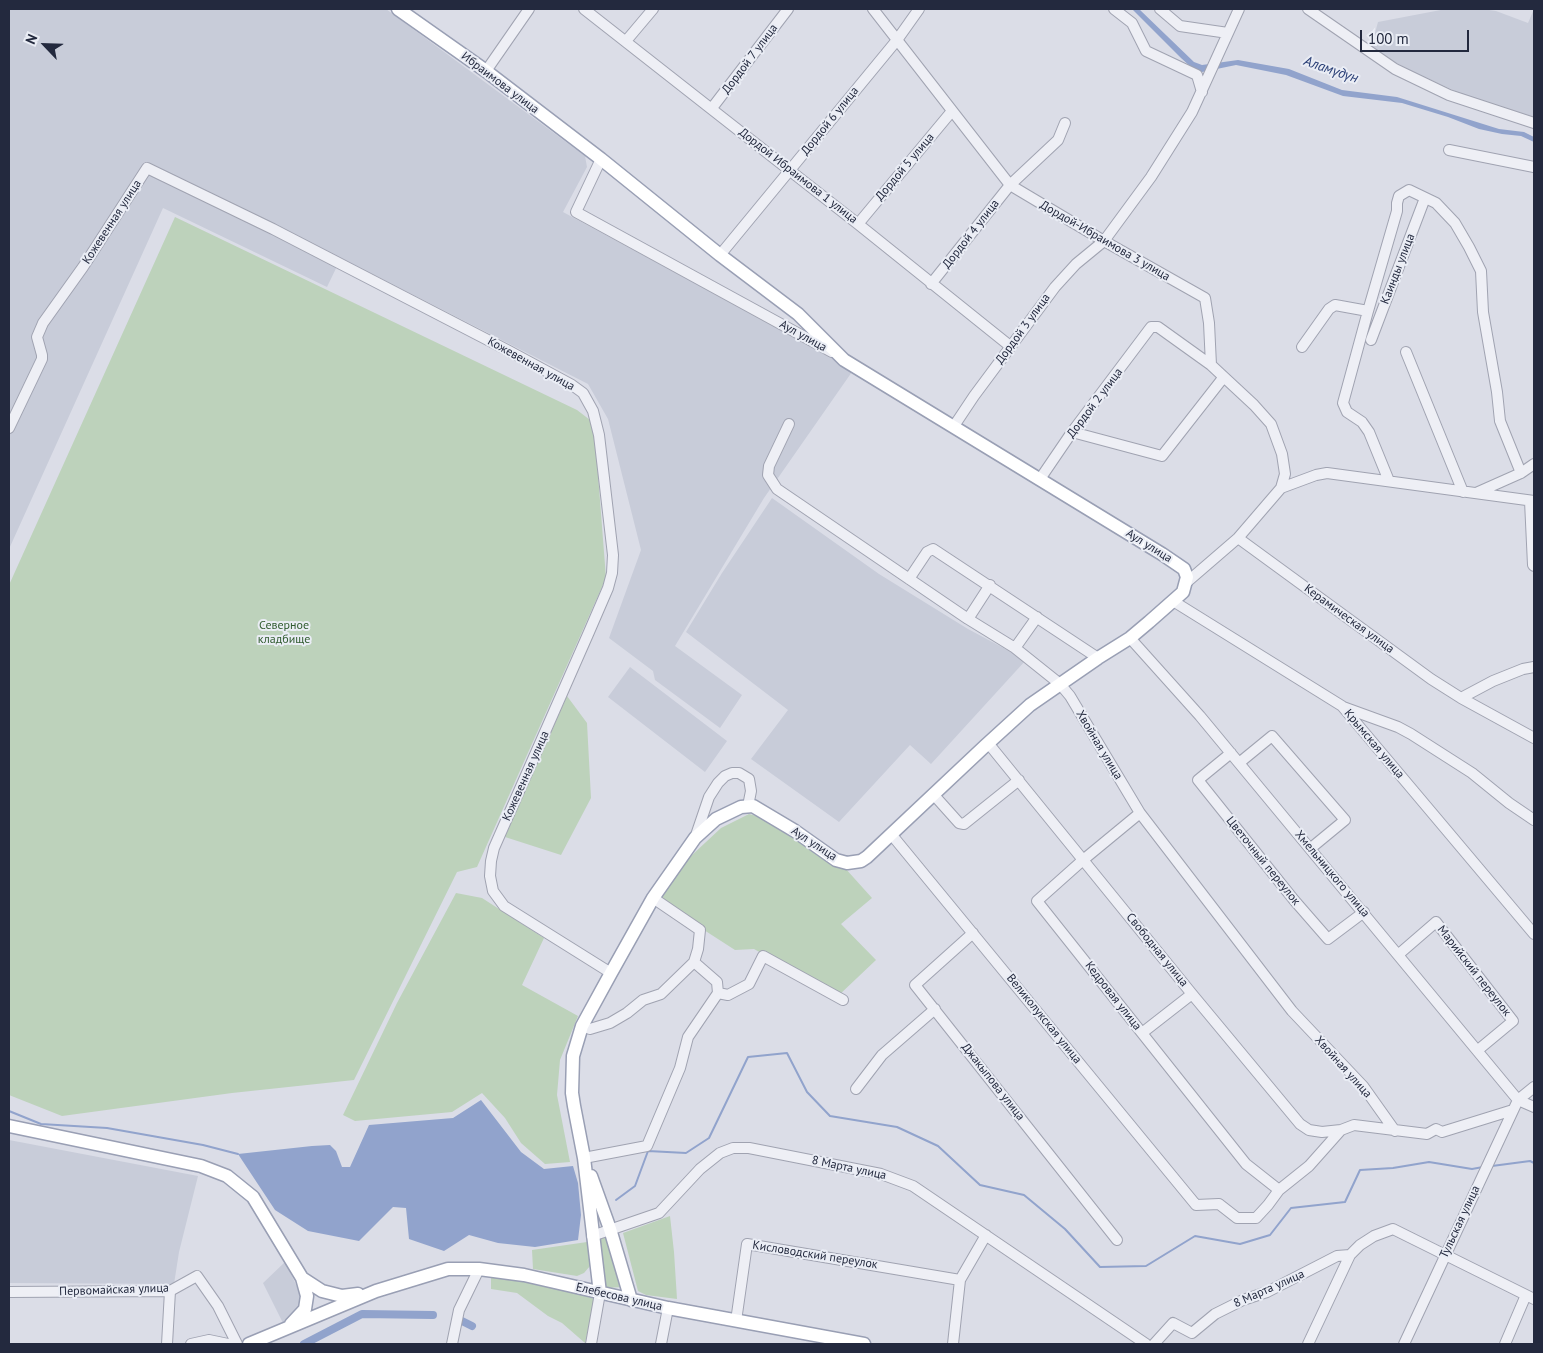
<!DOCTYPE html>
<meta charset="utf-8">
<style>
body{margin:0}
#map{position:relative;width:1543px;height:1353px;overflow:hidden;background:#dbdde7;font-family:"PT Sans",sans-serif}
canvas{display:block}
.frame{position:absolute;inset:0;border:10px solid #23293e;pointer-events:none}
.north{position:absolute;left:20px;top:20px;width:50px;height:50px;-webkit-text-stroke:4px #eaedf5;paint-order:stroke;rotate:294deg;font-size:14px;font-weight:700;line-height:20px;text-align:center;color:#23293e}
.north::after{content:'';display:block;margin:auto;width:18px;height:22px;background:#23293e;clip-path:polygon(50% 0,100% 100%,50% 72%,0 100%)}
.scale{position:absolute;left:1360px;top:30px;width:109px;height:22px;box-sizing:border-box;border:2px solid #23293e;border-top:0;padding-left:6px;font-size:15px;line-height:18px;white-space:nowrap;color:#23293e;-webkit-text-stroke:4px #eaedf5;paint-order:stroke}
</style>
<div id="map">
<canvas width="1543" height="1353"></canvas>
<div class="frame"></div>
<div class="north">N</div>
<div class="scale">100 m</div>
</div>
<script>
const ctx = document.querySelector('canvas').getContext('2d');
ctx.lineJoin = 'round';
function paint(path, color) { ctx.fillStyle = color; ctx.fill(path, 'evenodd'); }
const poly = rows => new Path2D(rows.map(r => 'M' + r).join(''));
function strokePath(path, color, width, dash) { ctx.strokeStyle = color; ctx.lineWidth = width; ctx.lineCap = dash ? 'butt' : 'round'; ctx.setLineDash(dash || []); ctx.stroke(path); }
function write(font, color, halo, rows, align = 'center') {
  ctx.font = font + ' "PT Sans",sans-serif'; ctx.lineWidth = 4; ctx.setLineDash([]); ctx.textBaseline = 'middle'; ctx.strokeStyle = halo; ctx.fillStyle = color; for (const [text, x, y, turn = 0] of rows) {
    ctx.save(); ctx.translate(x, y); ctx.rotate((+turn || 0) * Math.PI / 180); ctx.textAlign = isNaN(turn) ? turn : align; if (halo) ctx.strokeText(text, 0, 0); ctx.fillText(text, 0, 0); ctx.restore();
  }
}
paint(poly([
 [9,9,386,9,585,156,587,167,563,212,854,369,764,498,675,646,742,695,720,728,655,680,653,671,609,638,641,550,608,419,588,384,341,258,327,287,163,208,9,549],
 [1446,9,1482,9,1496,11,1528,23,1534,9,1534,117,1464,95,1407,69,1371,48,1378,22],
 [772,498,879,574,968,629,1026,660,931,764,910,745,839,822,751,759,788,710,686,632,722,573],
 [630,667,727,741,705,772,608,697],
 [9,1140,198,1176,179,1252,174,1284,9,1283],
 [285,1262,302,1297,301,1309,283,1323,263,1283]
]), '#c8ccd9');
paint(poly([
 [175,217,577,410,594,423,606,578,477,867,457,872,354,1080,232,1093,62,1116,9,1095,9,585],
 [567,696,587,723,591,798,561,855,505,837],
 [749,814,761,817,782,829,830,863,845,868,872,898,841,924,876,960,838,996,754,949,735,950,659,901,680,868,691,856,721,828],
 [456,893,482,898,544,938,522,985,578,1016,560,1060,557,1095,570,1162,545,1164,521,1143,505,1118,482,1093,452,1112,355,1121,343,1115,397,1003],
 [670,1216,674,1252,677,1299,646,1295,638,1291,623,1233],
 [604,1236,606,1238,623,1287,605,1288,599,1239],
 [587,1242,590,1266,584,1273,577,1276,533,1269,532,1250],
 [491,1275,527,1278,595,1299,585,1343,562,1323,548,1316,517,1293,491,1289]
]), '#bdd2bb');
paint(poly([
 [1132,9,1139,9,1194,62,1202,65,1238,60,1289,69,1342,90,1397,97,1499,129,1524,132,1534,137,1534,142,1521,136,1502,134,1479,129,1448,117,1402,103,1343,96,1286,75,1236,65,1202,72,1192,68,1181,58],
 [481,1100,521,1152,544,1169,573,1166,578,1183,581,1215,578,1240,535,1247,498,1243,469,1235,444,1251,409,1239,406,1208,393,1207,359,1241,308,1231,275,1210,238,1154,312,1146,330,1145,336,1151,342,1167,350,1167,369,1125,453,1118]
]), '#91a3cc');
strokePath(poly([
 [9,1111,41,1124,107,1128,203,1145,238,1154],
 [1492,1166,1530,1161,1534,1163],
 [616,1200,635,1186,648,1151,686,1153,709,1138,748,1057,787,1053,807,1092,830,1116,897,1127,938,1146,980,1185,1024,1195,1065,1229,1100,1267,1146,1266,1195,1236,1240,1244,1270,1235,1291,1208,1345,1202,1360,1170,1393,1168,1429,1162,1472,1169,1483,1167]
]), '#91a3cc', 2);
strokePath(poly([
 [462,1321,472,1326],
 [304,1344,362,1314,433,1315]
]), '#91a3cc', 8);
const minor = poly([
 [584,9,858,224,1010,346],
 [873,9,1010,185,1104,241,1205,298,1209,323,1211,365,1254,405,1271,424,1282,454,1285,474,1281,488],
 [1114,9,1132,23,1146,51,1197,75,1202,92],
 [1160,9,1180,26,1228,33],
 [1308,9,1395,69,1449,95,1534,123],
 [626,41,653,9],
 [486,71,529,9],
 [712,108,788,9],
 [1449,150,1534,167],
 [601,159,576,212,832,352],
 [858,224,952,111],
 [720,255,897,40,919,9],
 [931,284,1010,185,1058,140,1065,123],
 [1368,311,1343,403,1347,412,1362,422,1369,432,1389,481],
 [1371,340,1425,198],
 [1302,347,1329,309,1335,305,1368,311,1397,211,1397,203,1399,196,1409,190,1436,203,1455,223,1469,247,1481,271,1483,312,1497,392,1500,421,1521,473],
 [1406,352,1463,492],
 [789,424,769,466,768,475,777,489,968,619,1015,648,1060,684,1070,696,1140,813,1292,1011,1363,1086,1395,1131],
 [954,426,974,396,1055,287,1076,264,1104,241,1151,177,1192,112,1239,9],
 [9,428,42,359,42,355,37,337,43,323,83,267,147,168,273,229,509,351,572,385,583,393,593,411,599,435,613,555,612,573,608,588,589,632,494,848,491,861,490,876,493,891,504,906,611,973],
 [1072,432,1162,456,1223,378],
 [1040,479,1072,432,1151,327,1158,327,1211,365],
 [1476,493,1521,473,1534,464],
 [1530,501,1533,565,1534,566],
 [1238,538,1431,679,1461,698,1534,738],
 [909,579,927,552,933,549,1098,658],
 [1187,582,1238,538,1281,488,1316,475,1327,473,1534,501],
 [1173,601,1342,706,1534,934],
 [968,619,990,585],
 [1130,638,1200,716,1518,1100,1534,1107],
 [1015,648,1037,617],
 [1461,698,1493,681,1523,669,1534,667],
 [1343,707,1398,727,1411,734,1472,773,1509,803,1534,820],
 [988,743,1192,994,1300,1124,1309,1130,1322,1132,1341,1130],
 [1231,753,1198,780,1294,900,1328,939,1364,912],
 [1239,763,1272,736,1345,820,1311,848],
 [933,794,959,823,964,824,1019,780],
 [1140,813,1083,860,1037,901,1246,1164,1279,1190],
 [891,834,1196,1205,1219,1204,1237,1218,1256,1218,1268,1205,1279,1190,1309,1166,1341,1130,1354,1125,1427,1134,1436,1129,1442,1132,1513,1110],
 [695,838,709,797,718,783,725,776,732,773,739,773,749,779,751,791,748,806],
 [973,933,915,985,1117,1240],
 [1399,954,1436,922,1513,1021,1478,1050],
 [718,993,728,995,749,984,763,956,843,1000],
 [582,1026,590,1029,610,1023,627,1013,643,1000,661,994,694,962],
 [1142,1033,1192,994],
 [856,1089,882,1055,935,1009],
 [584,1158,647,1146,680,1068,688,1037,718,993,717,982,694,962,698,949,700,930,653,898],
 [592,1236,659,1213,700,1169,720,1153,733,1148,749,1148,881,1174,913,1186,1146,1344],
 [9,1292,170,1291,197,1276,218,1306,237,1344],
 [736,1321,747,1244,960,1280],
 [167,1344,170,1291],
 [191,1344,209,1340,228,1344],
 [452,1344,459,1310,479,1269],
 [591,1344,600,1293],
 [661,1344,668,1308],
 [953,1344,960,1280,986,1235],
 [1154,1344,1173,1323,1192,1333,1215,1314,1243,1300,1267,1292,1337,1256,1350,1255,1360,1245,1374,1236,1393,1229,1526,1295],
 [1308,1344,1350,1255],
 [1404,1344,1518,1100,1534,1087],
 [1505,1344,1526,1295,1534,1299]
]);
const major = poly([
 [398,9,486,71,601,159,720,255,798,314,844,360,1162,554,1184,569,1187,577,1183,592,1149,622,1130,638,1098,658,1030,705,985,746,867,857,861,861,847,863,836,860,795,831,753,806,741,807,716,819,695,838,653,898,611,973,582,1026,573,1056,572,1093,574,1106,584,1158,600,1293],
 [9,1126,201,1166,227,1176,253,1197,302,1278,322,1291,342,1296,358,1294],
 [591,1176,610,1229,631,1300],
 [291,1324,305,1309,307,1296,302,1278],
 [249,1344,376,1291,448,1269,479,1269,524,1275,668,1308,864,1344]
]);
strokePath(minor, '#a0a3b1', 12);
strokePath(major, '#999fb4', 15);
strokePath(minor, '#eeeff5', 10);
strokePath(major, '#fff', 12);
write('12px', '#23293e', '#eaedf5', [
 ["Дордой 7 улица",750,59,-53],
 ["Ибраимова улица",500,83,37],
 ["Дордой 6 улица",830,121,-51],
 ["Дордой 5 улица",905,167,-50],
 ["Дордой Ибраимова 1 улица",798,176,38],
 ["Кожевенная улица",112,222,-57],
 ["Дордой 4 улица",971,234,-52],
 ["Дордой-Ибраимова 3 улица",1105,241,30],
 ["Каинды улица",1398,269,-69],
 ["Дордой 3 улица",1023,329,-54],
 ["Аул улица",803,336,29],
 ["Кожевенная улица",531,364,29],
 ["Дордой 2 улица",1095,403,-53],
 ["Аул улица",1149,546,32],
 ["Керамическая улица",1349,619,36],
 ["Крымская улица",1374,744,50],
 ["Хвойная улица",1099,745,59],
 ["Кожевенная улица",526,776,-66],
 ["Аул улица",814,844,33],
 ["Цветочный переулок",1263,861,51],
 ["Хмельницкого улица",1332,874,50],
 ["Свободная улица",1157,950,51],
 ["Марийский переулок",1474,971,52],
 ["Кедровая улица",1113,996,52],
 ["Великолукская улица",1044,1019,51],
 ["Хвойная улица",1343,1067,48],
 ["Джакыпова улица",993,1082,52],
 ["8 Марта улица",849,1168,12],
 ["Тульская улица",1460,1222,-65],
 ["Кисловодский переулок",815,1255,9],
 ["8 Марта улица",1269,1289,-24],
 ["Первомайская улица",114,1290,-2],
 ["Елебесова улица",619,1297,13]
]);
write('12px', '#305b2f', '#eaedf5', [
 ["Северное",284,626],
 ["кладбище",284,640]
]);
write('italic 14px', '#2a3f76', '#eaedf5', [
 ["Аламүдүн",1331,70,19]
]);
</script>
